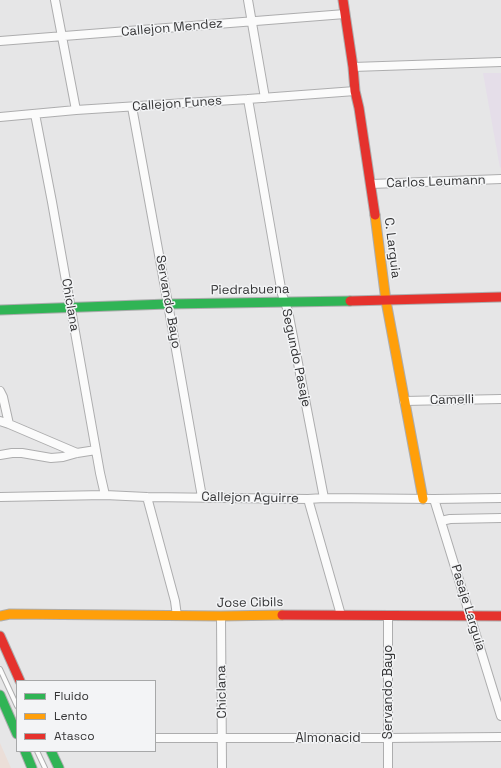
<!DOCTYPE html>
<style>
body{margin:0}
#map{position:relative;width:501px;height:768px;overflow:hidden;background:#e6e6e7;font-family:"Space Grotesk",sans-serif}
canvas{display:block}
.legend{position:absolute;left:16px;top:680px;width:140px;height:72px;box-sizing:border-box;background:#f3f4f6;border:1px solid #a7a8a9;margin:0;padding:5px 7px;list-style:none;font-size:12px;color:#353536}
.legend li{display:flex;align-items:center;gap:8px;height:20px}
.legend b{width:20px;border:1px solid #a7a8a9}
</style>
<div id="map">
<canvas width="501" height="768"></canvas>
<ul class="legend">
<li><b style="height:5px;background:#30b455"></b>Fluido</li>
<li><b style="height:5px;background:#ff9f0a"></b>Lento</li>
<li><b style="height:5px;background:#e5322d"></b>Atasco</li>
</ul>
</div>
<script>
const ctx = document.querySelector('canvas').getContext('2d');
ctx.lineJoin = 'round';
function paint(path, color) { ctx.fillStyle = color; ctx.fill(path, 'evenodd'); }
const poly = rows => new Path2D(rows.map(r => 'M' + r).join(''));
function strokePath(path, color, width, dash) { ctx.strokeStyle = color; ctx.lineWidth = width; ctx.lineCap = dash ? 'butt' : 'round'; ctx.setLineDash(dash || []); ctx.stroke(path); }
function write(font, color, halo, rows, align = 'center') {
  ctx.font = font + ' "Space Grotesk",sans-serif'; ctx.lineWidth = 3; ctx.setLineDash([]); ctx.textBaseline = 'middle'; ctx.strokeStyle = halo; ctx.fillStyle = color; for (const [text, x, y, turn = 0] of rows) {
    ctx.save(); ctx.translate(x, y); ctx.rotate((+turn || 0) * Math.PI / 180); ctx.textAlign = isNaN(turn) ? turn : align; if (halo) ctx.strokeText(text, 0, 0); ctx.fillText(text, 0, 0); ctx.restore();
  }
}
paint(poly([
 [483,73,501,73,501,167,500,168]
]), '#e5dee9');
paint(poly([
 [0,743,11,768,0,768]
]), '#ebded8');
const lane = poly([
 [0,669,17,706],
 [37,751,45,768]
]);
const street = poly([
 [55,0,76,110],
 [248,0,265,98],
 [0,41,345,14],
 [353,67,501,62],
 [248,99,282,294,288,311,324,498],
 [132,107,168,304,202,497],
 [35,114,52,202,100,473,105,495],
 [0,117,76,110,248,99,355,91],
 [371,184,501,179],
 [0,391,3,397,9,424],
 [404,401,501,399],
 [0,421,9,424,77,453],
 [0,455,12,453,22,453,51,458,63,457,77,453,96,450],
 [0,497,105,495,147,497,308,499,324,498,434,499,501,498],
 [147,497,175,601,177,616],
 [308,499,341,615],
 [434,499,501,716],
 [441,521,450,519,501,518],
 [221,616,222,768],
 [155,738,387,738,501,737],
 [388,768,388,616]
]);
const fast = poly([
 [0,310,168,304,350,301],
 [0,695,17,734],
 [25,751,32,768],
 [51,751,59,768]
]);
const slow = poly([
 [375,215,386,301,423,499],
 [0,616,10,614,221,616,282,615]
]);
const jam = poly([
 [343,0,353,67,355,91,359,108,375,215],
 [350,301,501,297],
 [282,615,501,616],
 [0,636,20,681]
]);
strokePath(lane, '#adadae', 6);
strokePath(street, '#adadae', 10);
strokePath(fast, '#adadae', 11);
strokePath(slow, '#adadae', 11);
strokePath(jam, '#adadae', 11);
strokePath(lane, '#fbfbfb', 4);
strokePath(street, '#fbfbfb', 8);
strokePath(fast, '#30b455', 9);
strokePath(slow, '#ff9f0a', 9);
strokePath(jam, '#e5322d', 9);
write('13px', '#353536', '#f3f4f6', [
 ["Callejon Mendez",172,28,-5],
 ["Callejon Funes",177,104,-4],
 ["Carlos Leumann",436,182,-2],
 ["C. Larguia",392,248,83],
 ["Piedrabuena",250,290,-1],
 ["Servando Bayo",168,302,80],
 ["Chiclana",70,305,80],
 ["Segundo Pasaje",296,358,78],
 ["Camelli",452,400,-1],
 ["Callejon Aguirre",250,498,1],
 ["Jose Cibils",250,603,-1],
 ["Pasaje Larguia",468,608,73],
 ["Chiclana",222,692,-91],
 ["Servando Bayo",388,692,-90],
 ["Almonacid",328,738]
]);
</script>
